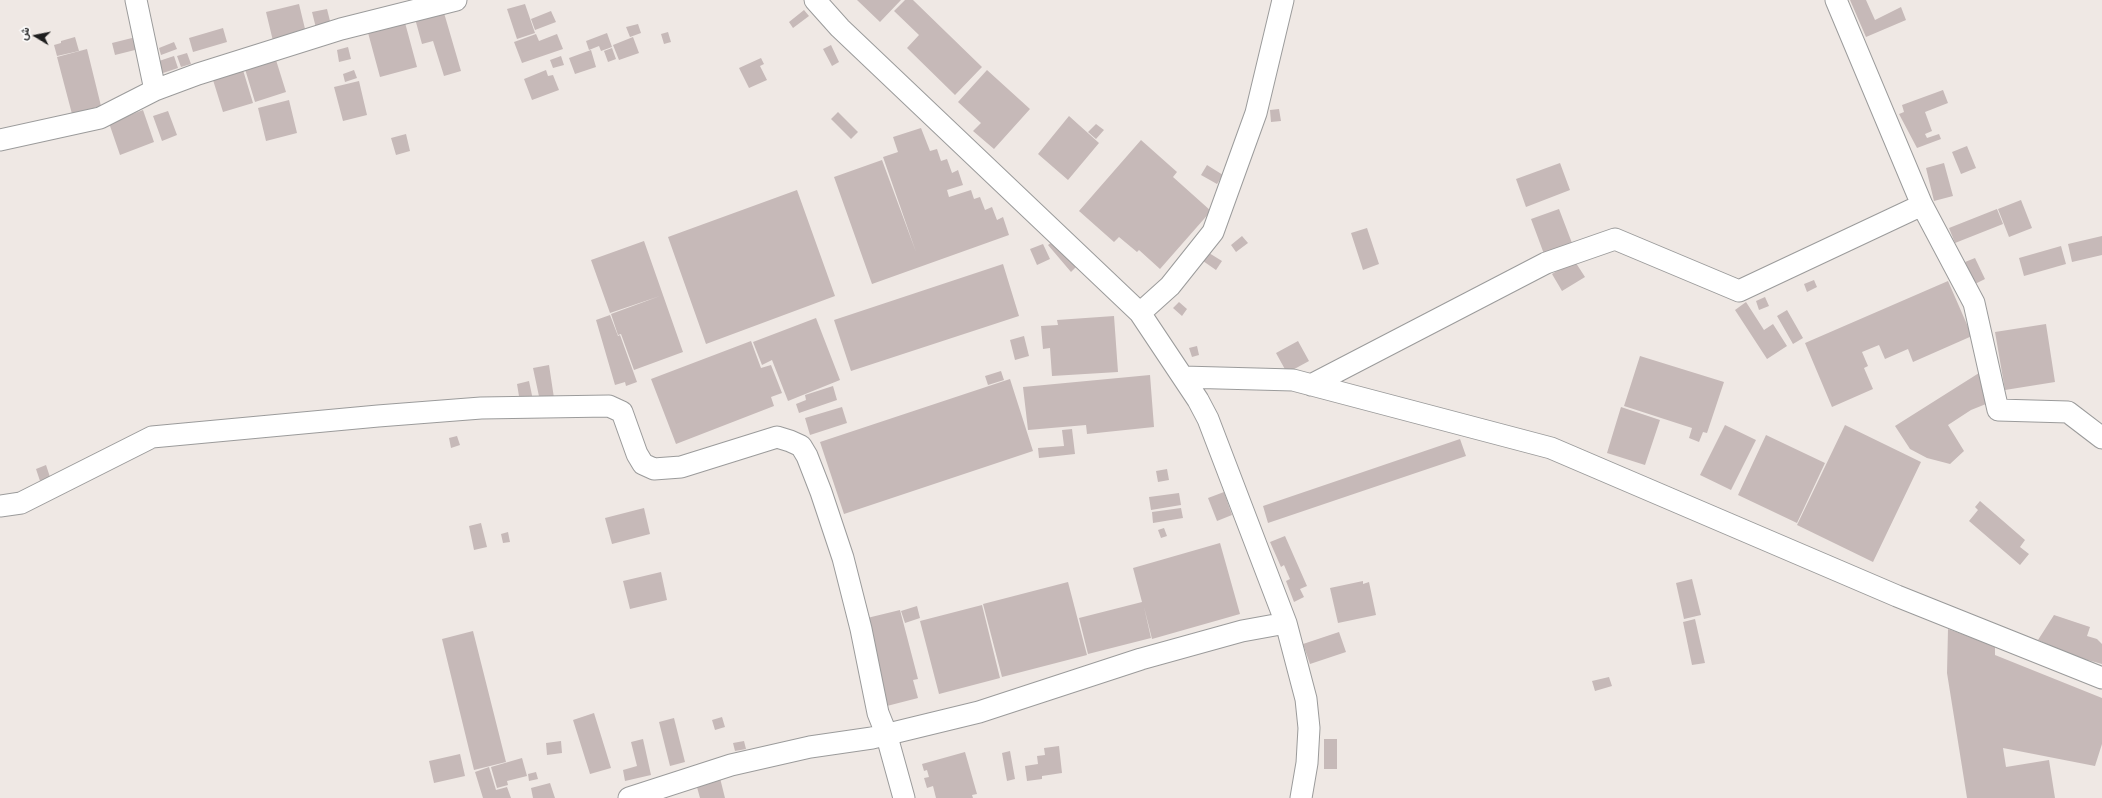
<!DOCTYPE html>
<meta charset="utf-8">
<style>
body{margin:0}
#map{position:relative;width:2102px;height:798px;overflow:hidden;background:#efe8e4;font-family:"DM Sans",Vazirmatn,sans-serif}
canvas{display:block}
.north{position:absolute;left:16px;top:16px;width:40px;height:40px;-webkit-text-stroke:3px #fff;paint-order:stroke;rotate:280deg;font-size:11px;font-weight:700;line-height:16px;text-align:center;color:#1e1e1e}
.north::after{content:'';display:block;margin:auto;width:14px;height:18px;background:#1e1e1e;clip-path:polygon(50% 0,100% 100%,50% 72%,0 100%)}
</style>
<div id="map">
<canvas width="2102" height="798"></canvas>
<div class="north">ش</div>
</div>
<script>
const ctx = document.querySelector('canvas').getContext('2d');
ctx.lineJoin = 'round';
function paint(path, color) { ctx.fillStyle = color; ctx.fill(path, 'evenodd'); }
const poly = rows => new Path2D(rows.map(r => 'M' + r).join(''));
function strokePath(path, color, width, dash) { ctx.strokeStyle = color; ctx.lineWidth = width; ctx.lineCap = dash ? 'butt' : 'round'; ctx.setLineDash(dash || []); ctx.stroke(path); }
paint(poly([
 [857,0,901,0,880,22],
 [905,0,913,0,982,67,955,95,907,48,919,35,894,11],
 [1850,0,1866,0,1875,20,1901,7,1906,20,1866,37],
 [299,4,306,33,273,41,266,12],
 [525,4,535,33,517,39,507,9],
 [442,6,461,71,444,76,433,41,422,44,414,15],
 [327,9,331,25,316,28,312,12],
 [804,10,809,16,793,28,789,22],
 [551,11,556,22,535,30,531,19],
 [404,19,417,67,380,77,367,29],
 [638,24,641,33,630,37,626,27],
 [223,28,227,42,193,52,189,38],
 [668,32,671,42,664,44,661,34],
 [607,33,612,47,601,51,599,46,589,50,586,41],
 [536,34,539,41,557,34,563,49,522,63,514,42],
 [75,37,79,51,57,56,54,45,61,43,61,41],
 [136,37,139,49,115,55,112,43],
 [633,37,639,53,619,60,613,45],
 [174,42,177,49,161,55,159,48],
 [831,45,839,62,832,66,823,49],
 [348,47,351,59,339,62,337,50],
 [612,48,616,59,608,62,604,51],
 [87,49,101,106,72,114,57,57],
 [591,50,596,67,575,74,569,58],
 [187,53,191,64,181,67,177,56],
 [174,56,178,68,160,74,156,62],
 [561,56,564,65,553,68,550,60],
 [761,58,764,64,760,66,767,80,749,88,739,68],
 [276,60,286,92,255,102,245,69],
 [243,70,253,103,223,112,213,80],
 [354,70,357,78,345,82,343,74],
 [546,70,548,76,553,75,559,90,532,100,524,79],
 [987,70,1030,109,994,149,973,131,981,123,958,102],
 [359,81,367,115,343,121,334,87],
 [1943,90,1948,103,1925,112,1932,131,1925,134,1927,138,1939,134,1941,139,1917,148,1899,114,1904,112,1902,105],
 [289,100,297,133,266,141,258,108],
 [1279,109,1281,121,1271,122,1270,110],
 [143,110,154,142,120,155,109,123],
 [168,111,177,135,162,141,153,116],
 [838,112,858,132,851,139,831,119],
 [1069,116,1099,143,1068,180,1038,154],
 [1096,124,1104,130,1096,139,1088,132],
 [921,128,930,151,937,149,941,161,947,159,952,173,958,170,963,185,947,190,949,197,971,190,974,199,980,197,985,210,992,207,997,220,1003,217,1009,235,872,284,834,177,882,160,916,252,883,157,898,152,893,137],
 [406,134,410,151,396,155,391,138],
 [1141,140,1177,172,1173,177,1211,211,1160,269,1139,250,1137,252,1119,237,1114,242,1079,211],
 [1967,146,1976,168,1961,174,1952,152],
 [1560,163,1570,190,1526,207,1516,179],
 [1944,163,1953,196,1934,201,1926,168],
 [1207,165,1223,175,1217,184,1201,175],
 [797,190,835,296,706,344,668,237],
 [2021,200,2032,228,2009,237,1998,209],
 [1559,209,1572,243,1544,254,1531,219],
 [1997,209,2003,224,1955,243,1949,228],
 [1367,228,1379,264,1363,270,1351,233],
 [1242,236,1248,243,1236,252,1231,245],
 [2102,236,2102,255,2072,262,2068,244],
 [1057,238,1079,264,1071,272,1048,245],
 [644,241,683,352,634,370,621,334,618,335,611,314,660,296,610,313,591,260],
 [1043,244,1050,259,1037,265,1030,249],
 [2061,246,2066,264,2024,276,2019,258],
 [1209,253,1222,261,1216,270,1203,261],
 [1975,258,1985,279,1975,284,1965,262],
 [1574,260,1585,277,1562,291,1552,274],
 [1003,264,1019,316,851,371,834,320],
 [1814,280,1817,287,1807,292,1804,284],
 [1948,281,1972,336,1913,362,1908,349,1885,359,1879,345,1862,352,1868,366,1864,368,1873,389,1832,407,1805,343],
 [1765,297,1769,306,1759,310,1756,301],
 [1179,302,1187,309,1182,316,1173,308],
 [1746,302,1764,330,1773,324,1787,346,1767,359,1735,310],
 [1787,310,1803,338,1793,344,1777,316],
 [610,315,618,336,620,335,637,382,626,386,625,382,615,385,596,320],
 [1114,316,1118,372,1052,376,1050,348,1043,349,1041,326,1058,325,1057,320],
 [816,318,840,380,788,401,772,360,762,365,753,342],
 [2046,324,2055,382,2005,390,1995,332],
 [1024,336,1029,356,1015,360,1010,340],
 [751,341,761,368,771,365,782,393,771,397,774,406,676,444,651,379],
 [1298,341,1309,361,1287,373,1276,353],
 [1197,346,1199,355,1192,357,1189,348],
 [1640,356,1724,382,1707,433,1703,432,1699,442,1689,438,1692,428,1624,406],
 [549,365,554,398,540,401,533,368],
 [1001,371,1004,380,988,385,985,376],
 [1979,373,1991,402,1971,410,1948,425,1964,451,1950,464,1927,458,1910,449,1895,426],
 [1150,375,1154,427,1087,434,1086,425,1028,430,1023,387],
 [1010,379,1033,451,844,514,820,442],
 [529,381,533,400,520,402,517,384],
 [833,386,837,400,799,413,796,404,806,400,805,395],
 [842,407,847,423,810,435,805,418],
 [1621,407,1660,420,1645,465,1607,453],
 [1725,425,1756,440,1731,490,1700,475],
 [1845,425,1921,462,1873,562,1797,525],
 [1072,429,1075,454,1039,458,1038,448,1064,446,1062,430],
 [1766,435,1825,463,1797,523,1738,495],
 [457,436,460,445,451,448,449,438],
 [1460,439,1466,456,1268,523,1263,506],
 [46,465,50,477,40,481,36,469],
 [1167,469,1169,480,1158,482,1156,471],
 [1224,492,1232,515,1217,521,1208,498],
 [1179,493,1181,505,1151,510,1149,497],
 [1980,501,2025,540,2020,547,2029,554,2020,565,1969,521,1978,510,1975,507],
 [644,508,650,534,612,544,605,518],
 [1181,508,1183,518,1153,523,1152,512],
 [481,523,487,547,474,550,469,526],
 [1164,528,1167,536,1161,538,1158,530],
 [508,532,510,542,503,543,501,534],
 [1285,536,1307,586,1300,589,1304,597,1294,602,1286,581,1290,579,1284,565,1281,567,1270,542],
 [1220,543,1240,614,1152,639,1144,607,1151,638,1088,654,1079,618,1142,602,1133,568],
 [661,572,667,600,630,609,623,581],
 [1692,579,1701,615,1684,619,1676,583],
 [1363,581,1363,584,1369,582,1376,615,1338,623,1330,588],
 [1068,582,1087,655,1002,677,983,604],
 [982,605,1000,678,939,694,920,621],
 [917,606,920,618,905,623,901,611],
 [900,610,918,679,913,680,918,698,883,707,859,620],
 [2054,615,2090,627,2087,636,2097,639,2102,644,2102,664,2073,656,2038,640],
 [1695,619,1705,663,1692,665,1683,622],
 [1948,629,1995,646,1995,655,2102,698,2102,744,2095,766,2003,748,2006,767,2049,760,2055,798,1967,798,1947,673],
 [473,631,506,762,474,770,442,639],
 [1339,632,1346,652,1310,664,1303,644],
 [1609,677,1612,686,1595,691,1592,681],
 [594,713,611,768,590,774,573,720],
 [722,717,725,727,715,730,712,720],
 [674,718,685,762,670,766,659,722],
 [643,739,651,775,625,781,623,770,637,766,631,742],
 [1324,739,1337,739,1337,769,1324,769],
 [561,741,562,753,547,755,546,743],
 [744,741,746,749,735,751,733,743],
 [1059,746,1062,773,1042,776,1042,779,1027,781,1025,766,1038,764,1037,756,1045,755,1044,748],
 [1010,751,1015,779,1007,781,1002,753],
 [965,752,977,794,972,795,973,798,936,798,933,786,927,788,924,778,929,777,927,770,924,771,922,764],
 [460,754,465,776,434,783,429,761],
 [522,758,527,776,507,781,508,785,497,788,491,767],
 [489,767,496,790,507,787,511,798,483,798,475,772],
 [536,772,538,779,529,781,528,774],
 [719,774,725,798,700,798,695,780],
 [550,783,555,798,533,798,531,788]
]), '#c6b9b8');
const minor = poly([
 [136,0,155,90],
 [815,0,840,28,1140,313,1198,400,1208,419,1286,623,1306,699,1309,728,1307,763,1301,798],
 [1836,0,1922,205,1974,303,1998,410,2068,412,2102,438],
 [0,140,100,118,155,90,198,74,341,29,456,0],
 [1140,313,1170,286,1213,232,1256,113,1283,0],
 [1183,377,1293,380,1551,448,1897,596,2102,678],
 [1311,385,1546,263,1615,239,1739,291,1922,205],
 [0,506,21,503,152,437,378,416,481,408,609,406,622,412,637,454,643,464,654,469,681,467,777,437,790,441,801,446,807,456,821,492,843,558,861,629,878,713,886,733,904,798],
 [629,798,731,765,810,747,872,738,979,712,1141,659,1242,631,1286,623]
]);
strokePath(minor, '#9b9b9b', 23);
strokePath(minor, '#fff', 21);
</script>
